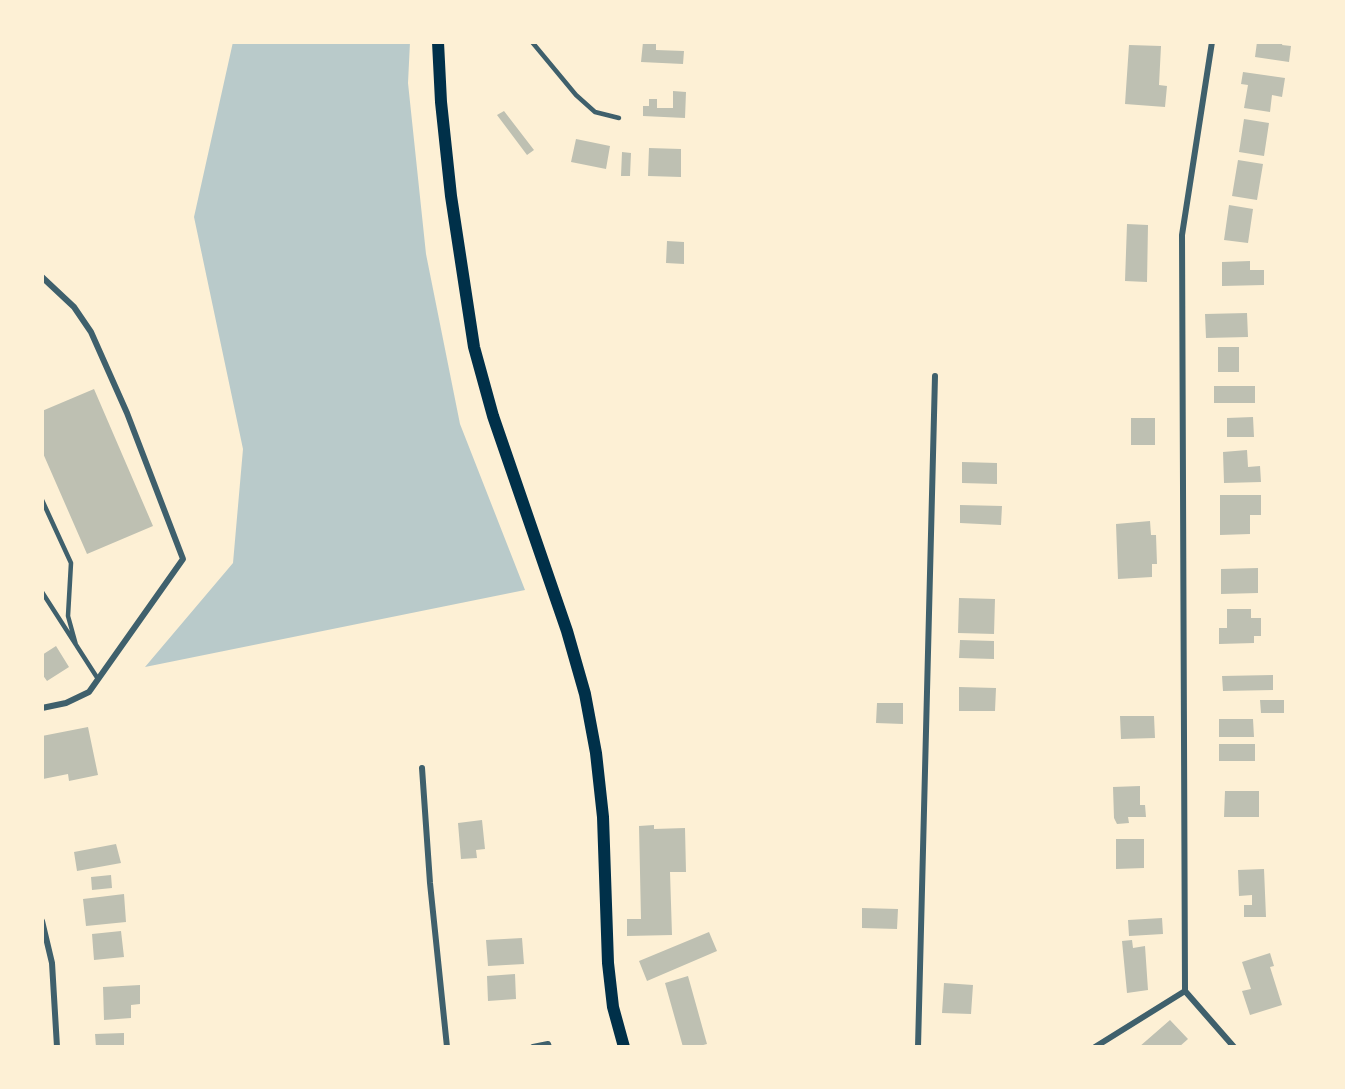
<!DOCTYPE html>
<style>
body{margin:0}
#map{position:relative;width:1345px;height:1089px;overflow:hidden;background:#fdf0d5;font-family:Raleway,sans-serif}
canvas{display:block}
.frame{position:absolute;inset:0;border:44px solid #fdf0d5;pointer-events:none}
</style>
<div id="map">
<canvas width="1345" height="1089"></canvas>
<div class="frame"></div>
</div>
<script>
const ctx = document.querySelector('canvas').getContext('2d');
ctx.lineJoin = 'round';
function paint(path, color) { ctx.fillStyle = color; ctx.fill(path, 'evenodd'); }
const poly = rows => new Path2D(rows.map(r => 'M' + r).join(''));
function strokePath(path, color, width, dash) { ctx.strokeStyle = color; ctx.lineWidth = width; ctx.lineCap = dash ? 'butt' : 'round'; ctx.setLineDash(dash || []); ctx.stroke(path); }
paint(poly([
 [233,42,410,42,408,83,426,254,460,424,525,590,145,667,233,563,243,449,194,217]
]), '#b9caca');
paint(poly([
 [643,42,656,42,656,50,684,51,683,64,641,62],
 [1257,42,1283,42,1282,45,1291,46,1289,62,1255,57],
 [1129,45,1161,46,1159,85,1167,86,1165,107,1125,104],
 [1243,72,1285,78,1282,97,1272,95,1270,112,1244,108,1248,85,1241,84],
 [673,91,686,92,685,118,643,116,643,106,649,106,649,99,657,99,657,108,673,108],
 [504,111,534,150,527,155,497,115],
 [1244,119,1269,123,1264,156,1239,152],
 [576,139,610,146,606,169,571,162],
 [649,148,681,149,681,177,648,176],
 [622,152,631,153,630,176,621,176],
 [1238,160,1263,164,1257,200,1232,196],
 [1229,205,1253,209,1248,243,1224,240],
 [1127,224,1148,225,1147,282,1125,281],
 [667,241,684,242,684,264,666,263],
 [1250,261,1250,270,1264,270,1264,285,1222,286,1222,262],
 [1247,313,1248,337,1206,338,1205,314],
 [1218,347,1239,347,1239,372,1218,372],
 [1214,386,1255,386,1255,403,1214,403],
 [94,389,153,526,87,554,42,451,42,411],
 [1253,417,1254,437,1227,437,1227,418],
 [1131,418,1155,418,1155,445,1131,445],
 [1247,450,1248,467,1260,466,1261,482,1224,483,1223,452],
 [962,462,997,463,997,484,962,483],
 [1220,495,1261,495,1261,515,1250,515,1250,534,1220,535],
 [960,505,1002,506,1001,525,960,523],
 [1150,521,1151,535,1156,535,1157,564,1152,564,1152,577,1118,579,1116,524],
 [1258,568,1258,593,1221,594,1221,569],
 [959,598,995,599,994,634,958,633],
 [1227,609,1251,609,1251,618,1261,618,1261,636,1254,636,1254,643,1219,644,1219,628,1227,628],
 [960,640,994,641,994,659,959,658],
 [56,646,69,667,47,681,42,674,42,655],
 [1273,675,1273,690,1223,691,1222,676],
 [959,687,996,688,995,711,959,711],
 [1260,700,1284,700,1284,713,1261,713],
 [877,703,903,703,903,724,876,723],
 [1120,716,1154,716,1155,738,1121,739],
 [1219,719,1253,719,1254,737,1219,737],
 [88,727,98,775,69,781,68,774,43,779,42,736],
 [1219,744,1255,744,1255,761,1219,761],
 [1140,786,1140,805,1145,805,1146,817,1128,817,1129,823,1117,824,1114,818,1113,787],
 [1225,791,1259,791,1259,817,1224,817],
 [482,820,485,849,476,850,477,858,461,859,458,823],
 [654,825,654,829,685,828,686,872,670,872,672,935,627,936,627,919,641,919,639,826],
 [1116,839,1144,839,1144,868,1116,869],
 [116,844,121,863,77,871,74,852],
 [1264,869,1266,917,1244,917,1244,905,1252,905,1252,895,1239,896,1238,870],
 [111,875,112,888,92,890,91,877],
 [124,894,126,922,86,926,83,899],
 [862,908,898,909,897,929,862,928],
 [1162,918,1163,934,1129,936,1128,920],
 [121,931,124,957,94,960,92,934],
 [709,932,717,951,647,981,639,961],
 [522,938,524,964,488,966,486,940],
 [1132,940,1133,948,1145,946,1148,990,1127,993,1122,941],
 [1270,953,1274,966,1270,967,1282,1005,1250,1015,1242,991,1251,989,1242,962],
 [515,974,516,999,488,1001,487,976],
 [688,976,707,1044,696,1047,683,1047,665,983],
 [944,983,973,985,971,1014,942,1013],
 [140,985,140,1004,131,1005,131,1018,104,1020,103,987],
 [1170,1020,1188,1039,1179,1047,1139,1047],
 [124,1033,124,1047,96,1047,95,1034]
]), '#bec0b2');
strokePath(poly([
 [532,42,576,95,595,112,619,118],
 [42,500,71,563,68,616,76,645],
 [42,592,98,679]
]), '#3f606c', 4.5);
strokePath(poly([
 [1212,42,1182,235,1185,991,1234,1047],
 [42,277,74,307,91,332,127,413,183,559,89,692,66,703,42,708],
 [422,768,430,883,447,1047],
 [42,921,52,963,57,1047],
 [533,1047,548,1044,549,1047],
 [918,1047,935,376],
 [1095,1047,1185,991]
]), '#3f606c', 6);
strokePath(poly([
 [438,42,441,102,451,196,474,347,493,416,567,631,585,694,596,753,603,817,608,963,613,1007,624,1047]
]), '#003049', 12);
</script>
